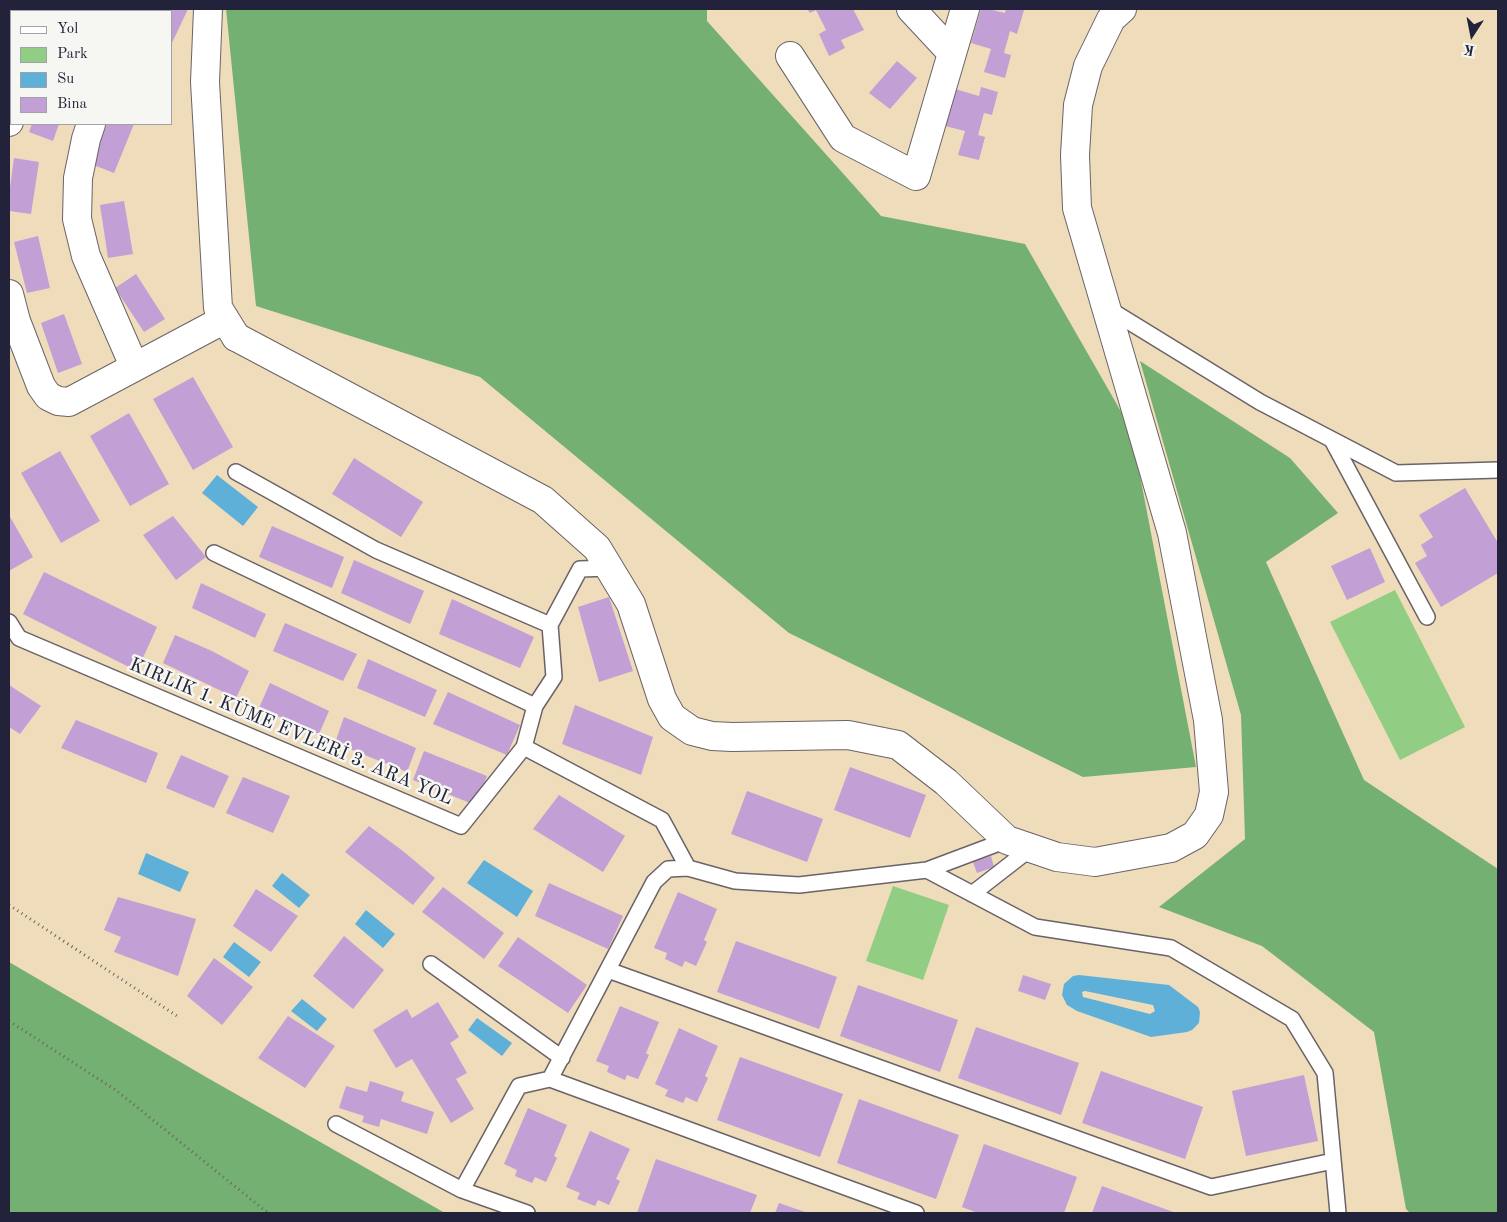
<!DOCTYPE html>
<meta charset="utf-8">
<style>
body{margin:0}
#map{position:relative;width:1507px;height:1222px;overflow:hidden;background:#efdcba;font-family:"Old Standard TT",serif}
canvas{display:block}
.frame{position:absolute;inset:0;border:10px solid #22223b;pointer-events:none}
.legend{position:absolute;left:10px;top:10px;width:162px;height:115px;box-sizing:border-box;background:#f6f6f2;border:1px solid #a1a1a9;margin:0;padding:6px 9px;list-style:none;font-size:15px;color:#22223b}
.legend li{display:flex;align-items:center;gap:10px;height:25px}
.legend b{width:25px;border:1px solid #a1a1a9}
.north{position:absolute;left:1447px;top:10px;width:50px;height:50px;-webkit-text-stroke:4px #f6f6f2;paint-order:stroke;rotate:191deg;font-size:14px;font-weight:700;line-height:20px;text-align:center;color:#22223b}
.north::after{content:'';display:block;margin:auto;width:18px;height:22px;background:#22223b;clip-path:polygon(50% 0,100% 100%,50% 72%,0 100%)}
</style>
<div id="map">
<canvas width="1507" height="1222"></canvas>
<div class="frame"></div>
<ul class="legend">
<li><b style="height:6px;background:#fff"></b>Yol</li>
<li><b style="height:14px;background:#91cd83"></b>Park</li>
<li><b style="height:14px;background:#5eb0d9"></b>Su</li>
<li><b style="height:14px;background:#c29fd5"></b>Bina</li>
</ul>
<div class="north">K</div>
</div>
<script>
const ctx = document.querySelector('canvas').getContext('2d');
ctx.lineJoin = 'round';
function paint(path, color) { ctx.fillStyle = color; ctx.fill(path, 'evenodd'); }
const poly = rows => new Path2D(rows.map(r => 'M' + r).join(''));
function strokePath(path, color, width, dash) { ctx.strokeStyle = color; ctx.lineWidth = width; ctx.lineCap = dash ? 'butt' : 'round'; ctx.setLineDash(dash || []); ctx.stroke(path); }
function write(font, color, halo, rows, align = 'center') {
  ctx.font = font + ' "Old Standard TT",serif'; ctx.lineWidth = 5; ctx.setLineDash([]); ctx.textBaseline = 'middle'; ctx.strokeStyle = halo; ctx.fillStyle = color; for (const [text, x, y, turn = 0] of rows) {
    ctx.save(); ctx.translate(x, y); ctx.rotate((+turn || 0) * Math.PI / 180); ctx.textAlign = isNaN(turn) ? turn : align; if (halo) ctx.strokeText(text, 0, 0); ctx.fillText(text, 0, 0); ctx.restore();
  }
}
paint(poly([
 [1395,590,1465,727,1400,760,1330,622],
 [893,886,949,905,923,980,866,961]
]), '#91cd83');
paint(poly([
 [226,9,707,9,707,21,881,216,1025,244,1131,429,1196,767,1083,777,789,633,480,377,256,306],
 [1140,361,1290,458,1338,513,1266,562,1364,780,1498,869,1498,1213,1410,1213,1406,1209,1374,1032,1262,946,1159,907,1245,839,1241,715],
 [9,962,206,1077,445,1213,9,1213]
]), '#74b071');
paint(poly([
 [217,475,258,507,243,526,202,493],
 [146,853,189,872,180,892,138,874],
 [484,860,533,891,517,917,467,883],
 [282,873,310,895,299,908,272,886],
 [366,910,395,934,383,948,355,924],
 [234,942,261,962,249,977,223,957],
 [1079,975,1169,985,1198,1007,1200,1012,1199,1023,1192,1030,1187,1032,1151,1037,1077,1011,1067,1005,1062,995,1064,984,1073,976],
 [1085,991,1153,1005,1155,1011,1150,1014,1083,997,1082,992],
 [302,999,327,1019,317,1031,291,1011],
 [477,1018,512,1043,502,1056,468,1030]
]), '#5eb0d9');
paint(poly([
 [73,9,99,9,98,11,72,11],
 [157,9,188,9,171,45,171,11,156,11],
 [807,9,853,9,864,30,841,40,845,48,829,56,819,34,826,30,816,10,810,13],
 [981,9,988,9,1005,13,1006,9,1024,10,1017,34,1010,31,1004,53,1011,55,1005,78,984,72,991,49,971,43],
 [897,61,917,78,890,109,869,93],
 [981,87,998,92,992,115,984,113,978,135,985,137,979,160,958,155,965,131,945,126,955,89,979,96],
 [32,124,59,124,53,141,29,132],
 [107,124,134,124,114,173,91,164],
 [14,158,39,162,31,214,9,211,9,195],
 [124,201,133,254,108,258,100,205],
 [38,236,50,288,27,293,14,242],
 [136,274,165,319,144,332,115,288],
 [64,314,82,364,58,373,41,323],
 [193,377,233,447,193,470,153,399],
 [129,413,169,484,130,506,90,436],
 [60,451,100,521,61,543,21,473],
 [354,458,423,502,401,537,332,494],
 [1465,488,1498,543,1498,573,1441,607,1415,563,1427,556,1421,545,1433,537,1419,515],
 [9,515,33,557,9,571],
 [173,516,206,557,176,580,143,535],
 [272,526,344,557,332,588,259,557],
 [1370,548,1385,582,1347,600,1331,566],
 [354,560,424,591,410,624,341,593],
 [44,572,157,627,137,671,23,614],
 [201,583,266,614,255,638,192,608],
 [609,597,633,671,599,682,578,607],
 [452,599,534,637,520,668,439,634],
 [285,623,357,654,343,681,273,651],
 [175,635,212,651,249,671,236,698,163,663],
 [368,659,437,690,425,717,357,688],
 [270,683,329,711,319,734,259,708],
 [9,685,41,706,20,734,9,727],
 [448,692,520,725,507,755,433,724],
 [575,705,653,737,641,775,562,744],
 [344,717,416,748,407,772,335,743],
 [76,720,158,753,146,783,61,748],
 [424,751,487,776,475,805,413,780],
 [181,755,229,776,214,808,166,788],
 [850,767,926,795,910,838,834,810],
 [243,777,290,796,273,833,226,813],
 [747,791,823,819,807,862,731,834],
 [559,795,625,836,603,872,533,829],
 [369,826,403,851,435,878,413,905,345,852],
 [991,856,994,867,977,873,973,862],
 [549,883,623,916,608,949,535,916],
 [443,887,504,933,484,959,422,912],
 [256,889,298,916,271,952,233,926],
 [678,892,717,909,704,940,707,942,696,966,685,961,682,967,665,959,667,953,654,948],
 [118,897,196,919,178,976,114,952,121,937,104,930],
 [344,936,384,970,353,1009,313,976],
 [518,937,587,985,568,1013,498,966],
 [736,941,837,977,819,1029,717,992],
 [214,958,253,987,222,1025,187,996],
 [1023,975,1051,984,1045,1000,1018,991],
 [858,985,958,1020,940,1072,840,1036],
 [438,1002,459,1037,450,1043,467,1073,456,1079,474,1109,451,1123,412,1059,396,1068,373,1030,407,1009,412,1018],
 [620,1006,659,1022,646,1053,649,1055,638,1079,627,1075,625,1080,607,1072,609,1066,596,1061],
 [288,1016,335,1046,305,1088,258,1058],
 [976,1027,1079,1063,1061,1115,958,1078],
 [679,1028,718,1046,705,1076,708,1078,697,1102,686,1097,683,1103,665,1096,668,1090,655,1084],
 [740,1057,843,1094,820,1157,717,1120],
 [1101,1071,1203,1107,1185,1159,1082,1123],
 [1304,1075,1318,1141,1246,1156,1232,1091],
 [370,1081,404,1092,401,1101,434,1112,427,1134,381,1119,379,1127,362,1122,364,1116,339,1108,346,1086,367,1092],
 [859,1099,959,1135,936,1199,837,1163],
 [528,1108,567,1125,554,1156,557,1158,546,1182,535,1177,532,1183,515,1176,517,1170,504,1164],
 [590,1131,630,1149,616,1179,620,1181,609,1205,598,1200,595,1206,577,1199,580,1193,566,1187],
 [984,1144,1077,1177,1064,1213,978,1213,962,1207],
 [656,1159,757,1195,750,1213,637,1213],
 [1102,1186,1176,1213,1092,1213],
 [779,1203,808,1213,775,1213]
]), '#c29fd5');
const service = poly([
 [1107,308,1260,402,1396,473,1498,470],
 [1332,440,1427,617],
 [236,472,376,550,550,625],
 [214,553,535,706],
 [9,622,19,638,461,826,524,747,535,706,554,677,550,625,580,569,610,568],
 [524,747,662,820,688,868],
 [927,870,1007,840],
 [972,894,1030,849],
 [431,964,562,1058],
 [608,970,1211,1187,1333,1161],
 [550,1079,916,1213],
 [336,1124,462,1190,527,1213],
 [462,1190,519,1086,550,1079,654,882,668,869,688,868,735,881,799,885,927,870,1035,927,1171,948,1292,1019,1325,1073,1338,1213]
]);
const minor = poly([
 [208,9,205,82,218,308,236,337],
 [911,9,952,53],
 [54,11,55,9],
 [136,11,138,9],
 [790,56,843,138,916,176,965,9],
 [9,122,11,115],
 [91,124,86,139,78,178,77,219,86,256,134,366],
 [9,294,16,321,41,386,48,396,58,401,69,402,225,319]
]);
const tertiary = poly([
 [236,337,543,500,597,548,631,604,662,699,672,717,692,731,712,736,732,737,848,735,898,745,946,782,1007,840,1057,857,1095,862,1171,848,1195,835,1209,815,1214,792,1208,720,1172,533,1077,208,1075,155,1078,105,1088,66,1111,19,1122,9]
]);
strokePath(service, '#6a6367', 18);
strokePath(minor, '#6a6367', 30);
strokePath(tertiary, '#6a6367', 30);
strokePath(poly([
 [9,905,180,1018],
 [9,1021,117,1091,268,1213]
]), '#6a6367', 3, [1, 4]);
strokePath(service, '#fff', 15);
strokePath(minor, '#fff', 28);
strokePath(tertiary, '#fff', 28);
write('19px', '#22223b', '#f6f6f2', [
 ["KIRLIK 1. KÜME EVLERİ 3. ARA YOL",291,732,23]
]);
</script>
